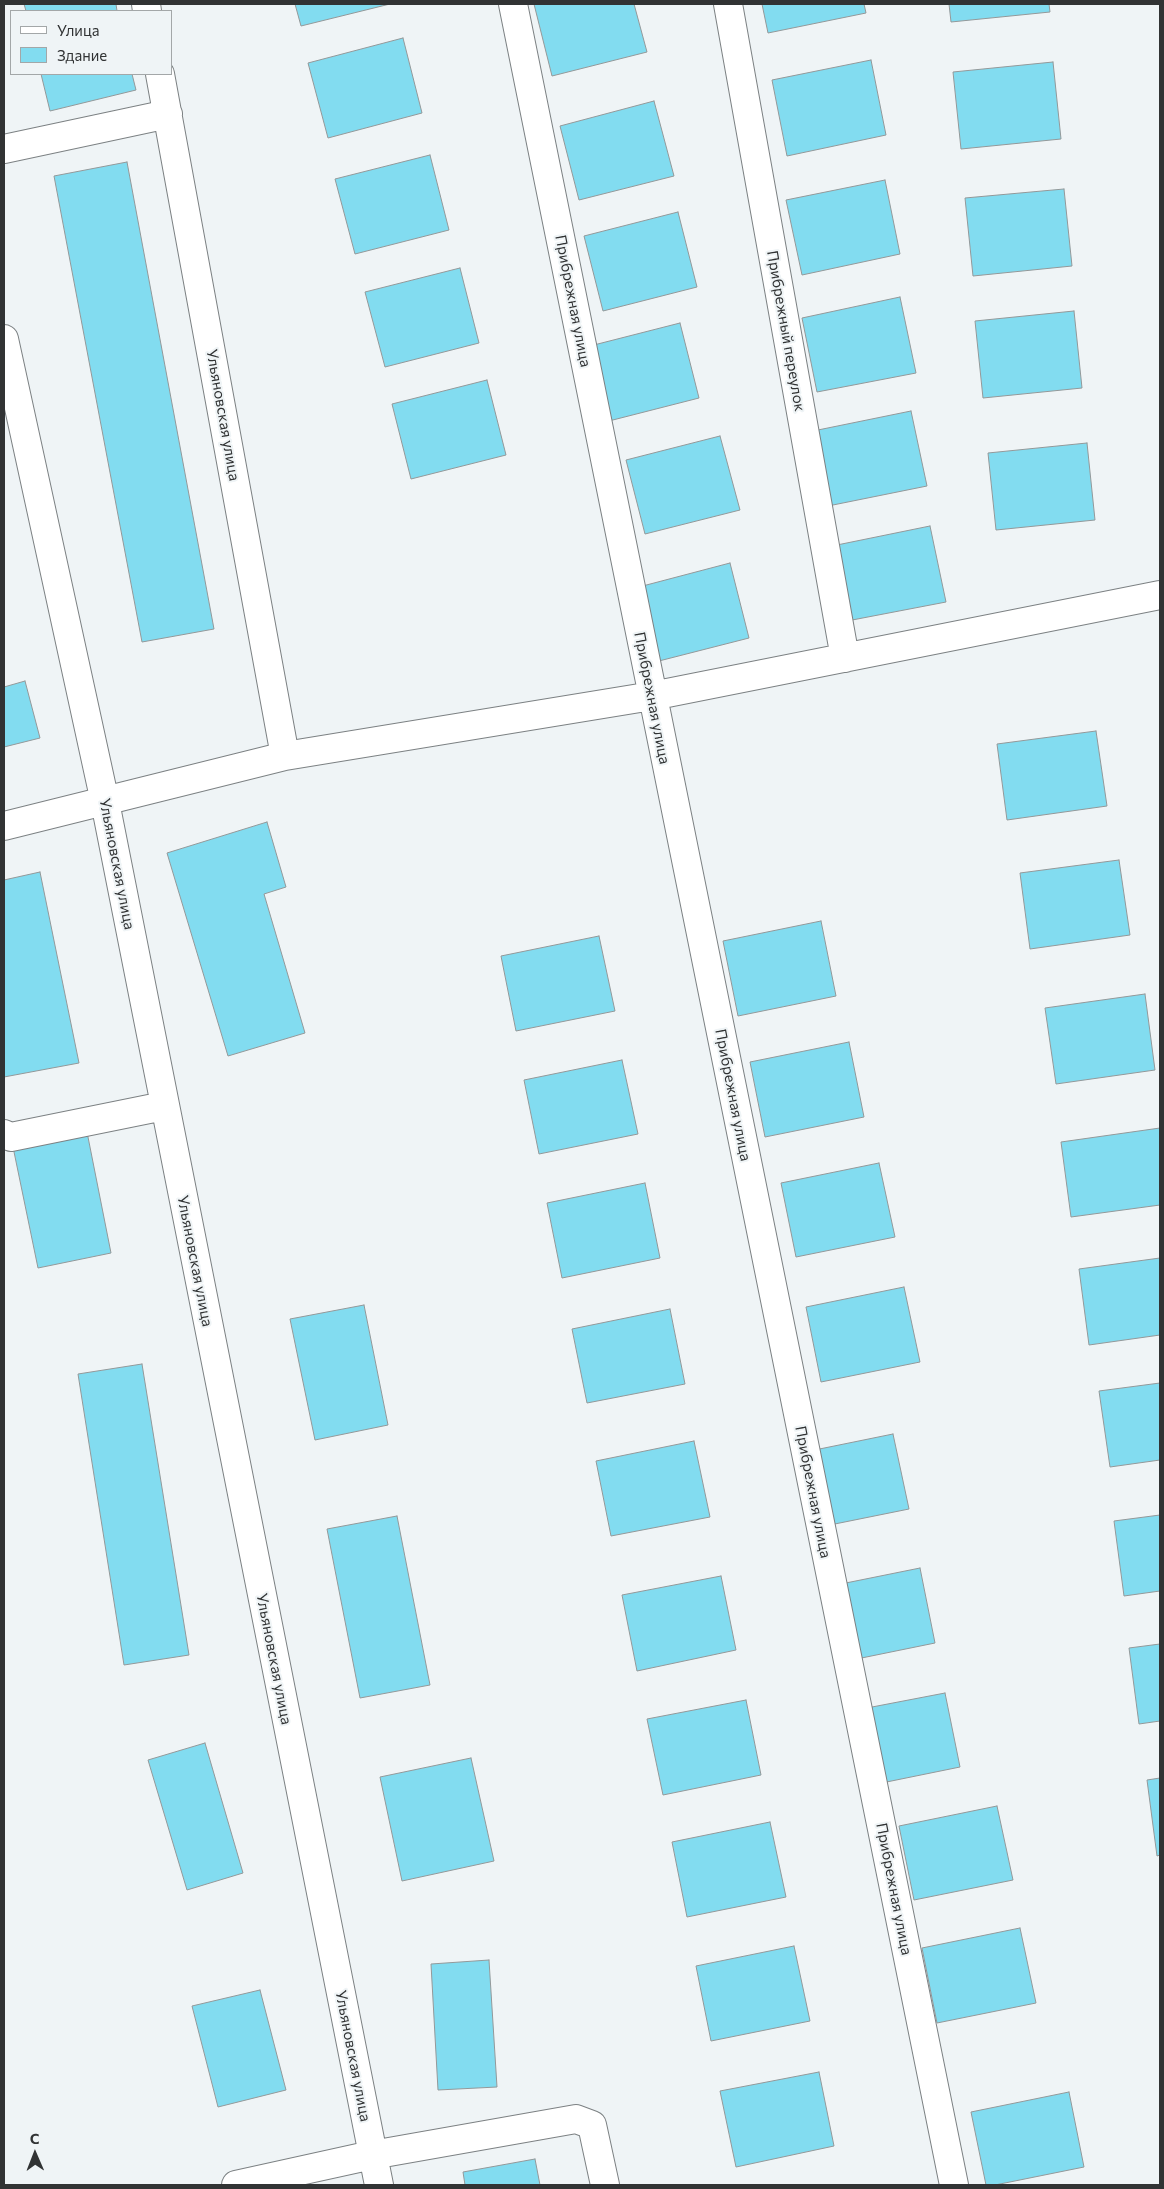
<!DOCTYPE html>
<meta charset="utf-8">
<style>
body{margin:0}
#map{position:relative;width:1164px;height:2189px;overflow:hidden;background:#eff4f6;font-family:Commissioner,sans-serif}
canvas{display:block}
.frame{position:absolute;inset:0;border:5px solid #313334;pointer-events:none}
.legend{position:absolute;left:10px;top:10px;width:162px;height:65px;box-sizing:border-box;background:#eff4f6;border:1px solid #a3a7a8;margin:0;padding:6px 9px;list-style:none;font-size:15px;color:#313334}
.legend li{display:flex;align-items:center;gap:10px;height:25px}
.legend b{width:25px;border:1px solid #a3a7a8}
.north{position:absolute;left:10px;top:2129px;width:50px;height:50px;-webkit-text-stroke:4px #eff4f6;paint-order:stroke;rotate:359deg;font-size:14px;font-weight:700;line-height:20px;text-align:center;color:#313334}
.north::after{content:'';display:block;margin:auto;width:18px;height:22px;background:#313334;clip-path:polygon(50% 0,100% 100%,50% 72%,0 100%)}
</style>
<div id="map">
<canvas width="1164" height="2189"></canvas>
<div class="frame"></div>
<ul class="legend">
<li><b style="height:6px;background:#fff"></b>Улица</li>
<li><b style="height:14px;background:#82dcf0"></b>Здание</li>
</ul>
<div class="north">С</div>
</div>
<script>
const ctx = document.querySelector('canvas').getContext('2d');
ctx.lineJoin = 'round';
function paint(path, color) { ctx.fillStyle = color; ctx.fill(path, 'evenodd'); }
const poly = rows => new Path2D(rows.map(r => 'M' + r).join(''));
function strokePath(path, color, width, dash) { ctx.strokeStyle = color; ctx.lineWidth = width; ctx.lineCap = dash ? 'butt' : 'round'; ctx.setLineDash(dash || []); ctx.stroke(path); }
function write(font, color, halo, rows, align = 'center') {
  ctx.font = font + ' Commissioner,sans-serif'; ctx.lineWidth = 4; ctx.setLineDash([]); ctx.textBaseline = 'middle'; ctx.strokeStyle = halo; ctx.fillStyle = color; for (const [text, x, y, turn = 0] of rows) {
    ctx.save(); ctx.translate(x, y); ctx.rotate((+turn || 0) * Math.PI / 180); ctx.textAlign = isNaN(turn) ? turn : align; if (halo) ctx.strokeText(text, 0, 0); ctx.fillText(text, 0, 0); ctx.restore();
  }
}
const building = poly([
 [24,4,116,4,117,11,26,11,24,4],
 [295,4,390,4,301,26,295,4],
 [534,4,634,4,647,52,552,76,534,4],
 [762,4,864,4,866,13,768,33,762,4],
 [949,4,1049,4,1050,12,951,22,949,4],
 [403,38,422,113,328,138,308,63,403,38],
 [871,60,886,135,787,156,772,80,871,60],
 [1053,62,1061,139,961,149,953,72,1053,62],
 [41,74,132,74,136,90,50,111,41,74],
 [654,101,674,176,579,200,560,126,654,101],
 [430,155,449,230,355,254,335,179,430,155],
 [127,162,214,629,142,642,54,176,127,162],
 [885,180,900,254,802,275,786,200,885,180],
 [1064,189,1072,266,973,276,965,198,1064,189],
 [678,212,697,287,603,311,584,236,678,212],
 [460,268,479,343,385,367,365,292,460,268],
 [900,297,916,373,817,392,802,318,900,297],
 [1074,311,1082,388,983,398,975,321,1074,311],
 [680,323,699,398,605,422,586,347,680,323],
 [487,380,506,455,411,479,392,404,487,380],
 [911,411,927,486,828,506,813,431,911,411],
 [720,436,740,510,645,534,626,460,720,436],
 [1087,443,1095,520,996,530,988,453,1087,443],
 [930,526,946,602,847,621,832,546,930,526],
 [730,563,749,638,655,662,635,588,730,563],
 [25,681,40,738,4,747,4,687,25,681],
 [1096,731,1107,806,1007,820,997,744,1096,731],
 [267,822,286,887,264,894,305,1033,228,1056,167,853,267,822],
 [1119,860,1130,935,1030,949,1020,873,1119,860],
 [40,872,79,1063,4,1077,4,880,40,872],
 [821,921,836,996,738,1016,723,941,821,921],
 [599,936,615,1011,516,1031,501,956,599,936],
 [1145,994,1155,1070,1056,1084,1045,1008,1145,994],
 [849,1042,864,1117,765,1137,750,1062,849,1042],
 [622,1060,638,1134,539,1154,524,1080,622,1060],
 [1160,1128,1160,1205,1071,1217,1061,1142,1160,1128],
 [87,1132,111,1253,38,1268,13,1147,87,1132],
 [879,1163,895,1237,796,1257,781,1183,879,1163],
 [645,1183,660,1258,562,1278,547,1203,645,1183],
 [1160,1258,1160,1335,1089,1345,1079,1269,1160,1258],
 [904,1287,920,1362,821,1382,806,1307,904,1287],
 [364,1305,388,1425,315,1440,290,1319,364,1305],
 [670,1309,685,1384,587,1403,572,1329,670,1309],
 [142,1364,189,1655,124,1665,78,1374,142,1364],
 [1160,1383,1160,1460,1110,1467,1099,1391,1160,1383],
 [893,1434,909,1509,810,1529,795,1454,893,1434],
 [694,1441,710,1517,611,1536,596,1461,694,1441],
 [1160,1515,1160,1591,1124,1596,1114,1521,1160,1515],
 [397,1516,430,1685,360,1698,327,1529,397,1516],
 [920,1568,935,1643,837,1663,821,1588,920,1568],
 [721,1576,736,1650,637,1671,622,1595,721,1576],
 [1160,1644,1160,1721,1139,1724,1129,1648,1160,1644],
 [945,1693,960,1767,862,1787,846,1712,945,1693],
 [746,1700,761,1775,663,1795,647,1719,746,1700],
 [205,1743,243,1873,187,1890,148,1760,205,1743],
 [471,1758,494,1861,402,1881,380,1777,471,1758],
 [1160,1778,1160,1855,1157,1856,1147,1780,1160,1778],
 [997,1806,1013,1880,914,1900,899,1826,997,1806],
 [770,1822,786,1897,687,1917,672,1842,770,1822],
 [1020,1928,1036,2003,937,2023,922,1948,1020,1928],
 [794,1946,810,2021,711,2041,696,1966,794,1946],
 [489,1960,497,2087,438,2090,431,1964,489,1960],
 [260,1990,286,2090,218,2107,192,2006,260,1990],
 [819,2072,834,2146,736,2167,720,2091,819,2072],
 [1069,2092,1084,2167,995,2185,986,2185,971,2112,1069,2092],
 [535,2159,540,2185,465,2185,463,2172,535,2159]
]);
paint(building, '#82dcf0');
strokePath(building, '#939899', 1);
const street = poly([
 [146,4,147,11],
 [513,4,954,2185],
 [728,4,845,658],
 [160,74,285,756],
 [4,149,168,114],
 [4,339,105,802,379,2185],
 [4,826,285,756,652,696,1160,595],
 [4,1134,11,1137,164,1106],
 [236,2185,372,2155,576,2119,592,2125,605,2185]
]);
strokePath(street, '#7c8183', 30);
strokePath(street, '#fff', 28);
write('15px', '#313334', '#eff4f6', [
 ["Прибрежная улица",573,301,79],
 ["Прибрежный переулок",786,331,80],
 ["Ульяновская улица",223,415,80],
 ["Прибрежная улица",652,698,79],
 ["Ульяновская улица",117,864,79],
 ["Прибрежная улица",733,1095,79],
 ["Ульяновская улица",195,1261,79],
 ["Прибрежная улица",813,1492,79],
 ["Ульяновская улица",274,1659,79],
 ["Прибрежная улица",894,1889,79],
 ["Ульяновская улица",353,2056,79]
]);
</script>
